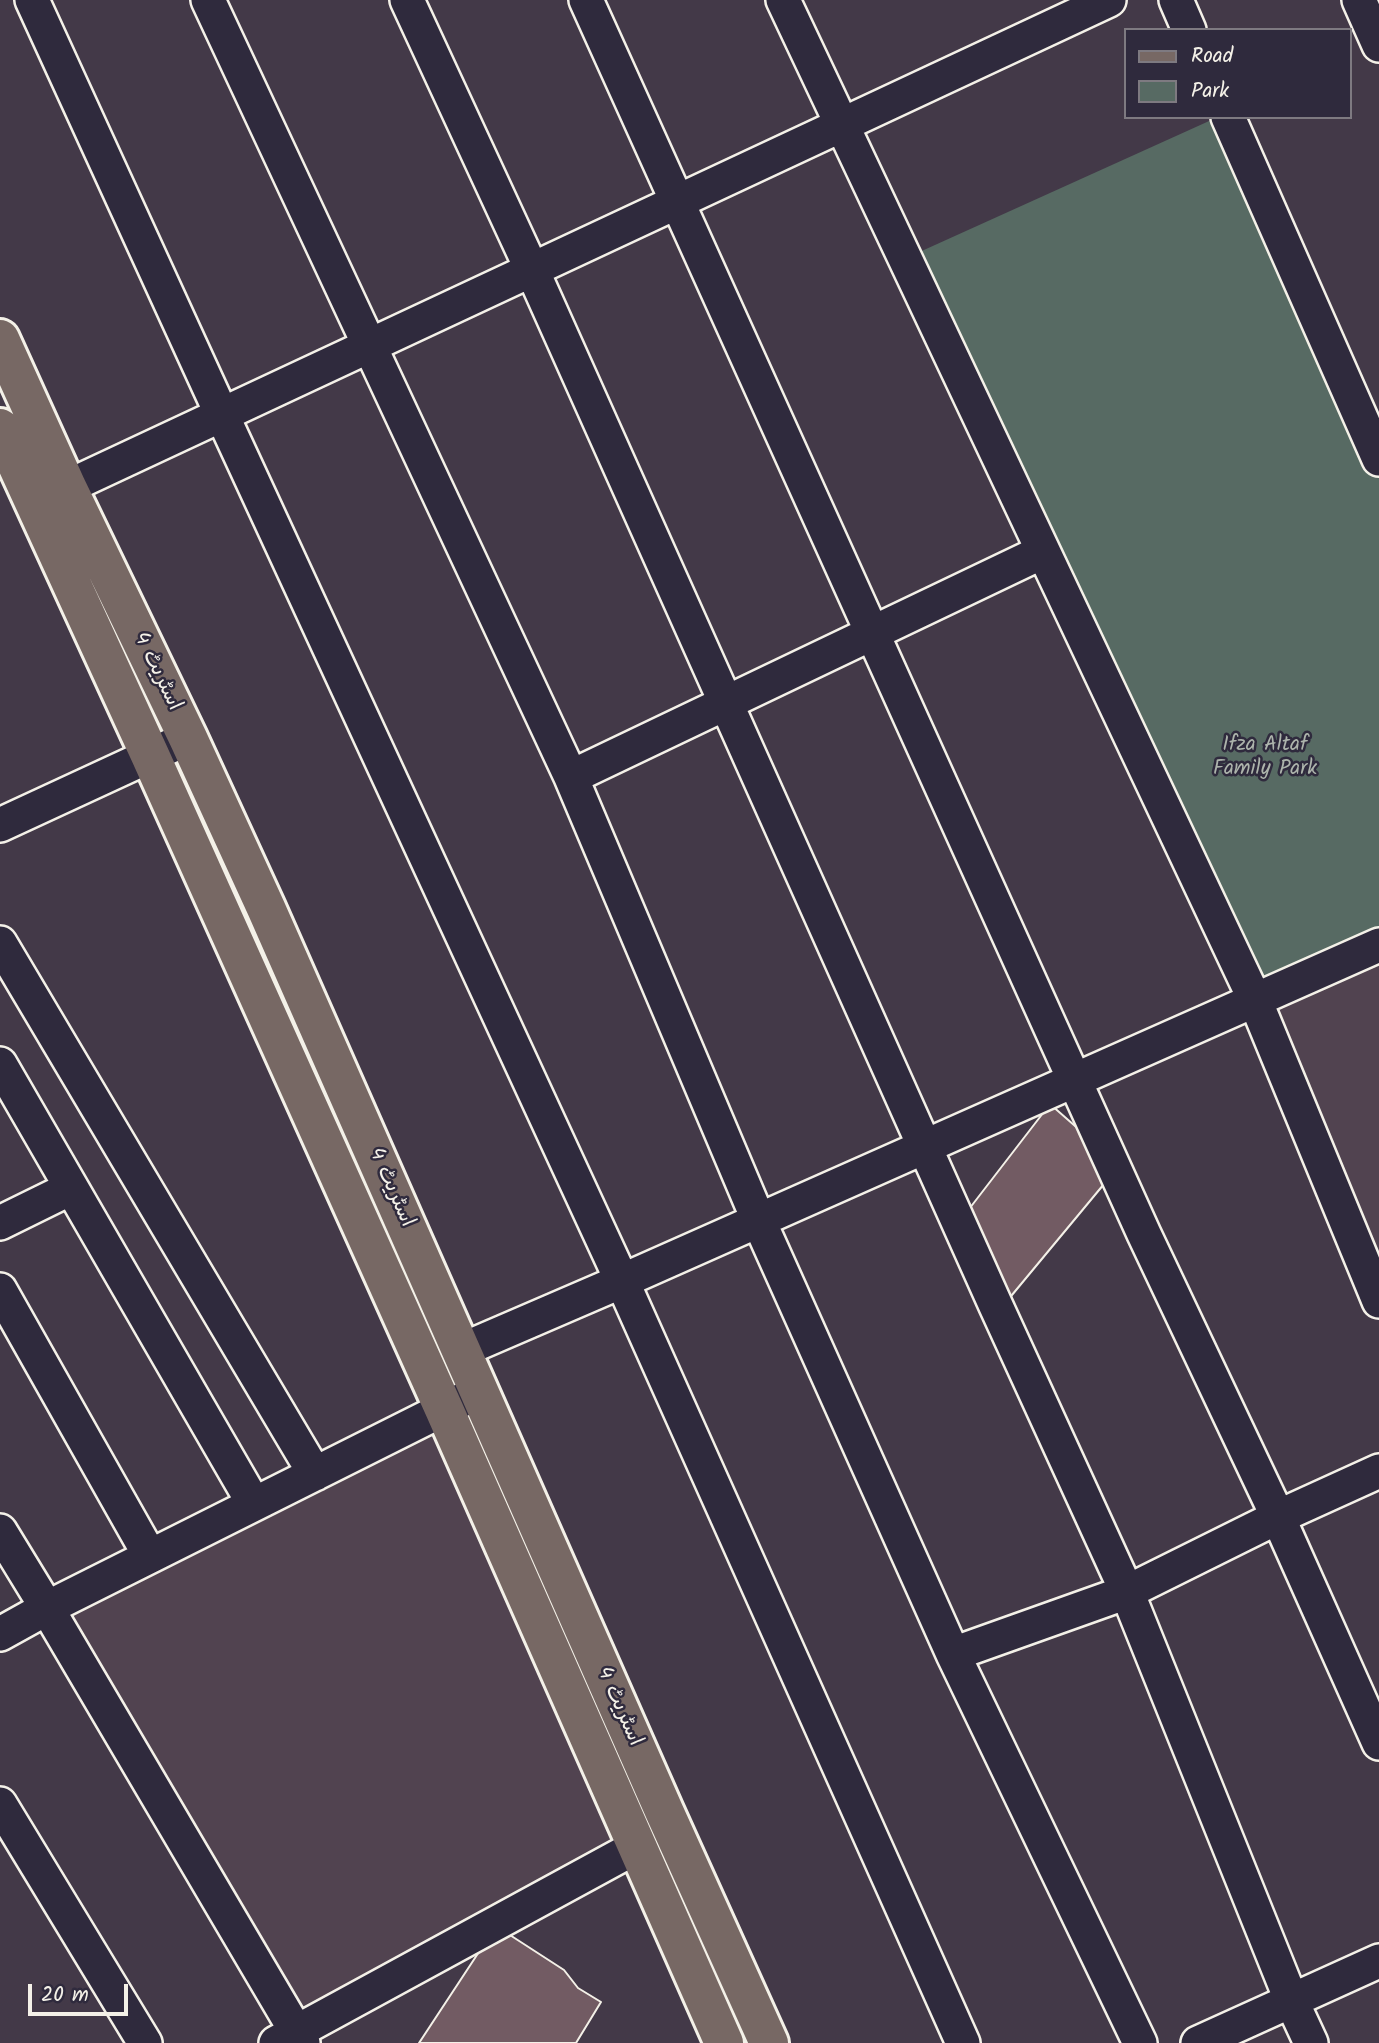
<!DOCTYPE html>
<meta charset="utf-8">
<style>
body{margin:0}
#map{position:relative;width:1379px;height:2043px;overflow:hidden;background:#433948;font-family:Kalam,sans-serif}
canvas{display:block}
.legend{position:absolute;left:1124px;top:28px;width:228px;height:91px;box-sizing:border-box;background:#2f2a3d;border:2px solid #7e7a81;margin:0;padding:9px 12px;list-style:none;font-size:21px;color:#f4f1e8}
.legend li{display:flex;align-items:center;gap:14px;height:35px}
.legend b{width:35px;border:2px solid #7e7a81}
.scale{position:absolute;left:28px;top:1984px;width:100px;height:32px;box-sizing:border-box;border:4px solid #f4f1e8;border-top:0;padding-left:9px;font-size:21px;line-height:24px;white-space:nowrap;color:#f4f1e8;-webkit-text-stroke:5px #2f2a3d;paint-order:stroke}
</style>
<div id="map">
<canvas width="1379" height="2043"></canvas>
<ul class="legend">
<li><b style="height:9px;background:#776864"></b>Road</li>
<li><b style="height:19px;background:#576a63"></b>Park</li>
</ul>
<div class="scale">20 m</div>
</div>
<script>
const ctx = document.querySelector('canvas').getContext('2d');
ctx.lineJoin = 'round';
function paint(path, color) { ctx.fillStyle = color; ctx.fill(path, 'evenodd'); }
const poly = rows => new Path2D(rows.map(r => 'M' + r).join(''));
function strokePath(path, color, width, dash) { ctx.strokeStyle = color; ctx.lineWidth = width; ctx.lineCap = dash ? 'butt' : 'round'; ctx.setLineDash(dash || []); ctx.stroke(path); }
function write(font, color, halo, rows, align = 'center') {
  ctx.font = font + ' Kalam,"Playpen Sans Arabic",sans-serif'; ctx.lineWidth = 5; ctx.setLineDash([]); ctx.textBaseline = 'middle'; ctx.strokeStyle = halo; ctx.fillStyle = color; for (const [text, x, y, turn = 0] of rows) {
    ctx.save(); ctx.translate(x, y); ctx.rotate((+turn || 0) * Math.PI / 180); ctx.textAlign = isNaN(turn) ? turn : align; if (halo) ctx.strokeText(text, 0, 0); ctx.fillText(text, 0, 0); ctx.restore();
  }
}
paint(poly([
 [1379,945,1379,1301,1255,1000],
 [480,1391,664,1807,289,2037,47,1608]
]), '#514350');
paint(poly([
 [1218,117,1379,459,1379,945,1255,1000,904,259]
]), '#576a63');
const building = poly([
 [1050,1104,1091,1140,1109,1178,1007,1301,966,1213,1050,1104],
 [496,1926,564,1970,578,1988,601,2002,576,2043,419,2043,496,1926]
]);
paint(building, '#725b63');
strokePath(building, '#f4f1e8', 2);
const minor = poly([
 [32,0,222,415,622,1281,963,2043],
 [208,0,571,777,758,1219,953,1654,1140,2043],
 [407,0,532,270,996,1306,1127,1592,1292,2002,1311,2043],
 [586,0,1144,1234,1278,1517,1379,1743],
 [783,0,1255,1000,1379,1301],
 [1176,0,1189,30],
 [1359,0,1379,45],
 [1228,117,1379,459],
 [67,487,1109,0],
 [571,777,1042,552],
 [0,825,188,738],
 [0,943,315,1474],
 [0,1064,254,1504],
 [0,1223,71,1188],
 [0,1290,150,1556],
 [462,1350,622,1281,1379,945],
 [0,1531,47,1608,303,2043],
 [0,1634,47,1608,466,1398],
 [953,1654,1127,1592,1278,1517,1379,1471],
 [0,1804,145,2043],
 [276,2043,636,1847],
 [1198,2043,1379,1961]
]);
const major = poly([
 [0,339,67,487,188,738,266,908,665,1813,769,2043],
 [0,428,150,755,444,1409,724,2043]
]);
strokePath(minor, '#f4f1e8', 38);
strokePath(major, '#f4f1e8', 44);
strokePath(minor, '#2f2a3d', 33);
strokePath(major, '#776864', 38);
write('21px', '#f4f1e8', '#2f2a3d', [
 ["اسٹریٹ 4",156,672,64],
 ["اسٹریٹ 4",390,1188,66],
 ["اسٹریٹ 4",618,1707,66]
]);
write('21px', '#adb4ac', '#2f2a3d', [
 ["Ifza Altaf",1265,746],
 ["Family Park",1265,770]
]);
</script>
